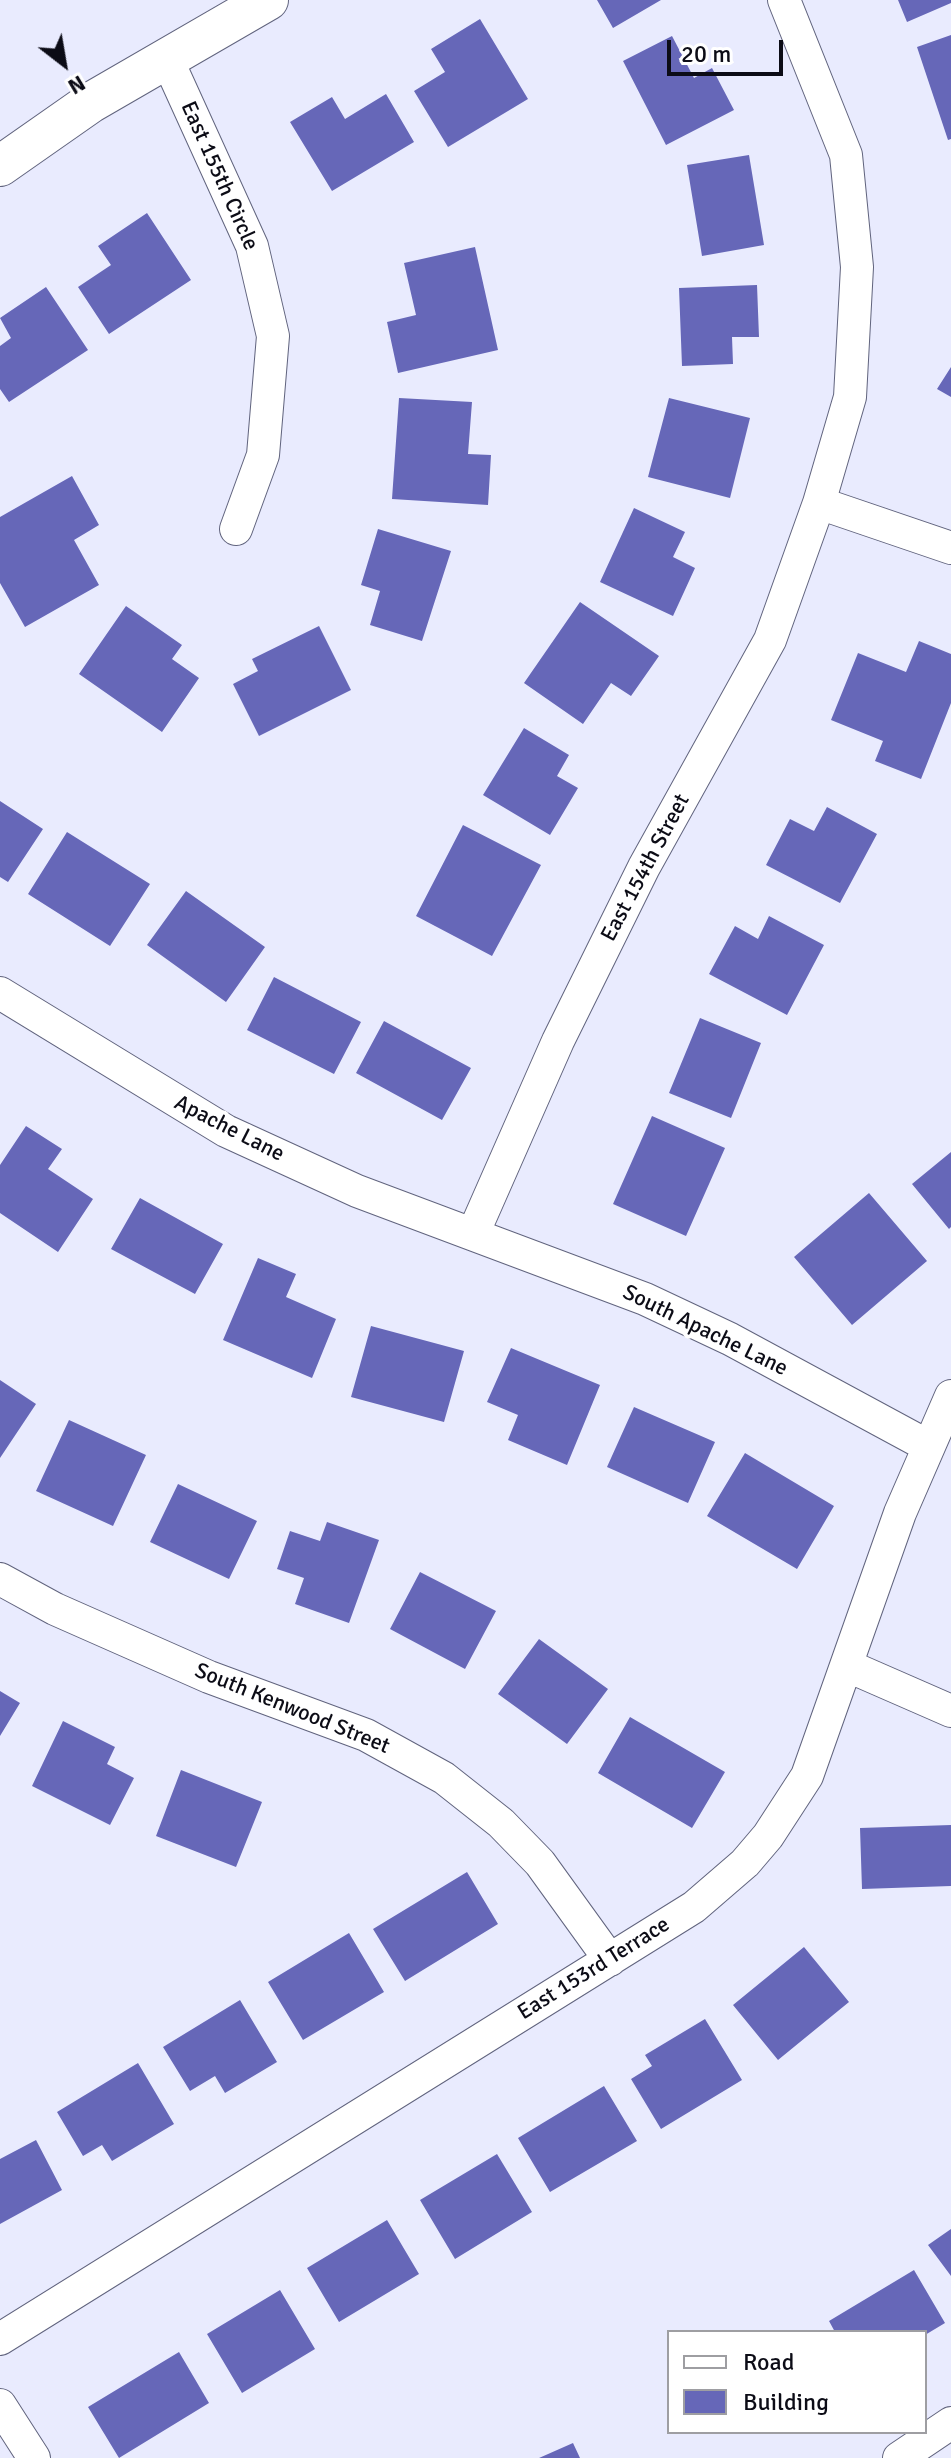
<!DOCTYPE html>
<style>
body{margin:0}
#map{position:relative;width:951px;height:2458px;overflow:hidden;background:#e9ebfe;font-family:Signika,sans-serif}
canvas{display:block}
.legend{position:absolute;left:667px;top:2330px;width:260px;height:104px;box-sizing:border-box;background:#fff;border:2px solid #9e9ea2;margin:0;padding:10px 14px;list-style:none;font-size:24px;color:#0c0c16}
.legend li{display:flex;align-items:center;gap:16px;height:40px}
.legend b{width:40px;border:2px solid #9e9ea2}
.north{position:absolute;left:24px;top:24px;width:80px;height:80px;-webkit-text-stroke:6px #fff;paint-order:stroke;rotate:149deg;font-size:22px;font-weight:700;line-height:32px;text-align:center;color:#0c0c16}
.north::after{content:'';display:block;margin:auto;width:28px;height:36px;background:#0c0c16;clip-path:polygon(50% 0,100% 100%,50% 72%,0 100%)}
.scale{position:absolute;left:667px;top:40px;width:116px;height:36px;box-sizing:border-box;border:4px solid #0c0c16;border-top:0;padding-left:10px;font-size:24px;line-height:28px;white-space:nowrap;color:#0c0c16;-webkit-text-stroke:6px #fff;paint-order:stroke}
</style>
<div id="map">
<canvas width="951" height="2458"></canvas>
<ul class="legend">
<li><b style="height:10px;background:#fff"></b>Road</li>
<li><b style="height:22px;background:#6667b8"></b>Building</li>
</ul>
<div class="north">N</div>
<div class="scale">20 m</div>
</div>
<script>
const ctx = document.querySelector('canvas').getContext('2d');
ctx.lineJoin = 'round';
function paint(path, color) { ctx.fillStyle = color; ctx.fill(path, 'evenodd'); }
const poly = rows => new Path2D(rows.map(r => 'M' + r).join(''));
function strokePath(path, color, width, dash) { ctx.strokeStyle = color; ctx.lineWidth = width; ctx.lineCap = dash ? 'butt' : 'round'; ctx.setLineDash(dash || []); ctx.stroke(path); }
function write(font, color, halo, rows, align = 'center') {
  ctx.font = font + ' Signika,sans-serif'; ctx.lineWidth = 8; ctx.setLineDash([]); ctx.textBaseline = 'middle'; ctx.strokeStyle = halo; ctx.fillStyle = color; for (const [text, x, y, turn = 0] of rows) {
    ctx.save(); ctx.translate(x, y); ctx.rotate((+turn || 0) * Math.PI / 180); ctx.textAlign = isNaN(turn) ? turn : align; if (halo) ctx.strokeText(text, 0, 0); ctx.fillText(text, 0, 0); ctx.restore();
  }
}
paint(poly([
 [597,0,661,0,613,28],
 [898,0,951,0,951,3,907,22],
 [480,19,528,99,448,147,414,91,445,72,431,49],
 [951,35,951,139,948,140,917,47],
 [672,36,694,78,712,68,734,110,666,145,623,61],
 [386,94,414,142,332,191,290,122,332,97,345,119],
 [749,155,764,245,702,256,687,165],
 [147,213,191,280,109,334,78,287,111,265,98,246],
 [475,247,498,350,398,373,387,322,416,315,404,263],
 [757,285,759,337,732,337,733,364,682,366,679,288],
 [46,287,88,350,9,402,0,389,0,346,11,338,0,318],
 [951,367,951,397,937,389],
 [399,398,472,402,468,454,491,455,488,505,392,499],
 [669,398,750,418,730,498,648,477],
 [72,476,99,525,74,540,99,585,25,627,0,583,0,517],
 [634,508,685,532,673,557,695,568,673,616,600,582],
 [378,529,451,551,422,641,370,625,380,591,361,585],
 [580,602,659,656,631,696,611,683,583,724,524,683],
 [126,606,182,645,172,659,199,678,162,732,79,674],
 [319,626,351,690,259,736,233,684,258,671,252,659],
 [919,641,951,654,951,703,921,779,875,761,883,741,831,720,858,653,906,672],
 [524,728,569,755,557,776,578,788,550,835,483,795],
 [0,801,43,829,8,882,0,877],
 [827,807,877,834,840,903,766,865,790,819,814,831],
 [463,825,541,865,492,956,416,916],
 [67,832,150,884,110,946,28,894],
 [186,891,265,947,226,1002,147,945],
 [769,916,824,945,787,1015,709,974,735,926,758,939],
 [274,977,361,1022,334,1074,247,1030],
 [700,1018,761,1043,731,1118,669,1093],
 [384,1021,471,1068,442,1120,356,1073],
 [652,1116,725,1148,686,1236,613,1204],
 [26,1126,62,1149,48,1169,93,1199,58,1252,0,1213,0,1165],
 [951,1152,951,1227,949,1229,912,1184],
 [869,1193,927,1261,852,1325,794,1257],
 [140,1198,223,1244,195,1294,111,1249],
 [258,1258,296,1274,286,1297,336,1319,312,1378,223,1340],
 [371,1326,464,1351,444,1422,351,1397],
 [511,1348,600,1385,567,1465,508,1440,518,1415,487,1402],
 [0,1380,36,1404,0,1458],
 [634,1407,715,1442,688,1503,607,1467],
 [69,1420,146,1455,113,1526,36,1491],
 [745,1453,834,1506,797,1569,707,1516],
 [178,1484,257,1521,229,1579,150,1542],
 [327,1522,379,1540,349,1623,295,1604,304,1578,277,1569,290,1531,320,1541],
 [420,1572,496,1611,465,1669,390,1629],
 [539,1639,608,1689,567,1744,498,1694],
 [0,1691,20,1703,0,1736],
 [630,1717,725,1772,692,1828,598,1773],
 [63,1721,115,1747,107,1764,134,1778,110,1825,32,1786],
 [181,1770,262,1802,236,1867,156,1836],
 [951,1825,951,1886,862,1889,860,1828],
 [467,1872,498,1924,405,1981,373,1929],
 [349,1933,384,1992,303,2040,268,1982],
 [804,1947,849,2002,778,2060,733,2005],
 [240,2000,277,2062,225,2093,215,2076,190,2091,163,2047],
 [705,2019,742,2080,661,2129,631,2079,652,2066,645,2055],
 [138,2063,174,2124,112,2161,102,2145,83,2156,57,2112],
 [604,2086,637,2141,550,2192,518,2138],
 [36,2140,62,2190,0,2224,0,2159],
 [497,2154,532,2212,455,2259,420,2200],
 [387,2220,419,2274,339,2322,307,2268],
 [951,2229,951,2276,928,2245],
 [914,2270,945,2323,925,2335,925,2332,835,2332,829,2321],
 [280,2290,315,2349,242,2393,207,2334],
 [179,2352,209,2403,119,2458,88,2407],
 [573,2443,580,2458,539,2458]
]), '#6667b8');
const minor = poly([
 [167,59,252,246,273,336,263,455,236,529],
 [819,503,951,548],
 [0,993,226,1131,357,1191,645,1299,730,1339,928,1446],
 [473,1234,558,1041,644,867,770,640,819,503,850,397,857,267,846,155,784,0],
 [0,1579,55,1609,209,1677,366,1735,444,1778,501,1823,540,1863,610,1960],
 [848,1666,951,1711],
 [0,2339,694,1907,745,1863,768,1836,807,1776,900,1513,951,1396],
 [0,2405,34,2458],
 [899,2458,951,2423]
]);
const tertiary = poly([
 [0,166,90,103,268,0]
]);
strokePath(minor, '#61647e', 34);
strokePath(tertiary, '#61647e', 42);
strokePath(minor, '#fff', 32);
strokePath(tertiary, '#fff', 40);
write('22px', '#0c0c16', '#fff', [
 ["East 155th Circle",219,176,66],
 ["East 154th Street",646,868,-62],
 ["Apache Lane",229,1129,27],
 ["South Apache Lane",705,1331,26],
 ["South Kenwood Street",292,1709,22],
 ["East 153rd Terrace",594,1969,-32]
]);
</script>
